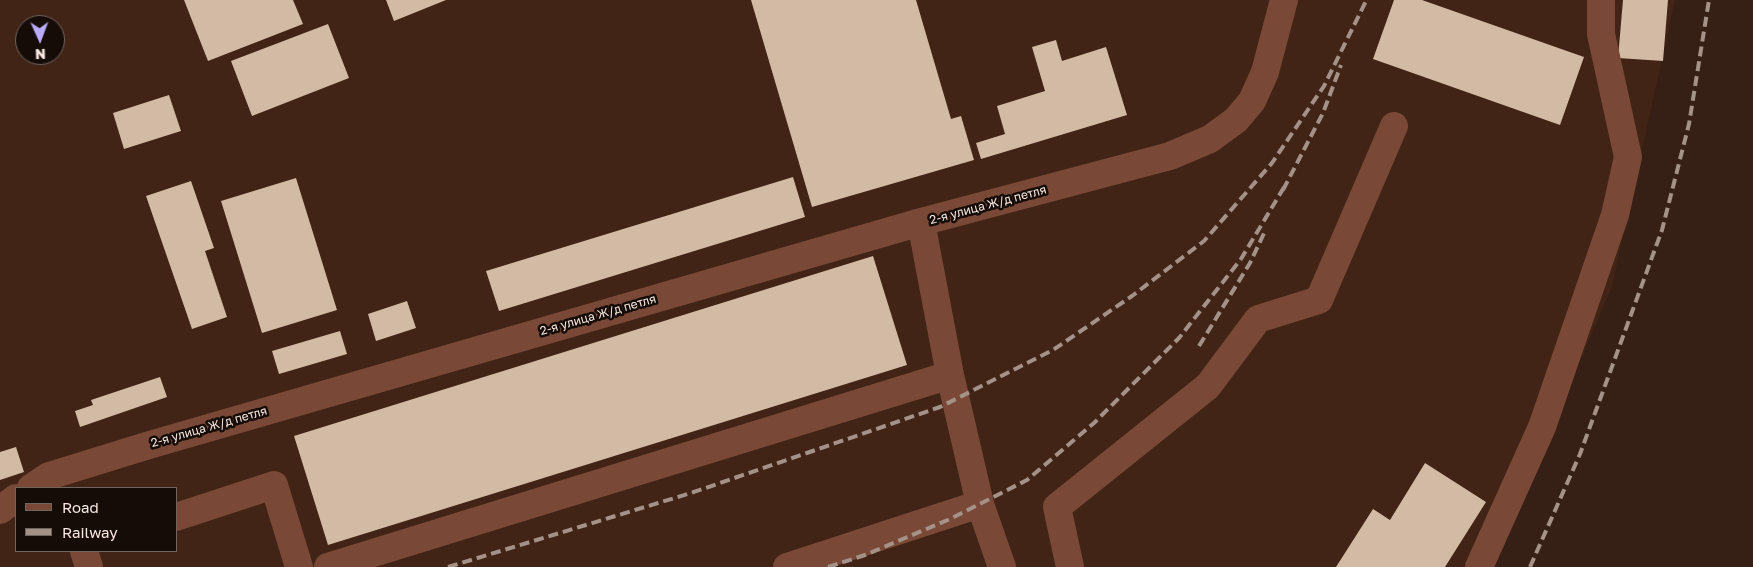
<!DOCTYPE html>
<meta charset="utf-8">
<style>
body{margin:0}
#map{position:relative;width:1753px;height:567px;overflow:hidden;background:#361f14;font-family:"Golos Text",sans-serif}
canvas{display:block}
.legend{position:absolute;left:15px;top:487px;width:162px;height:65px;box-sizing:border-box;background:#160c07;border:1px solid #70645e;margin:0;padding:6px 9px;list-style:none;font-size:15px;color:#f8e8e1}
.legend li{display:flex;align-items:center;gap:10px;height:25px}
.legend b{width:25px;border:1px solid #70645e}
.north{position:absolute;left:15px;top:15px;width:50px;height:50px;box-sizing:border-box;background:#160c07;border:1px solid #70645e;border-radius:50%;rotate:178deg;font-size:14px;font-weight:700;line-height:20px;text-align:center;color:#f8e8e1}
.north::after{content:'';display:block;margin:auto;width:18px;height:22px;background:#b9abf7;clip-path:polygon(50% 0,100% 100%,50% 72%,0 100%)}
</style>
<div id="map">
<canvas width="1753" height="567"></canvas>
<ul class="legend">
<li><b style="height:6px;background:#794836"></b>Road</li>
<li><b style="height:6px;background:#a49188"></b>Railway</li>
</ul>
<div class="north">N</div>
</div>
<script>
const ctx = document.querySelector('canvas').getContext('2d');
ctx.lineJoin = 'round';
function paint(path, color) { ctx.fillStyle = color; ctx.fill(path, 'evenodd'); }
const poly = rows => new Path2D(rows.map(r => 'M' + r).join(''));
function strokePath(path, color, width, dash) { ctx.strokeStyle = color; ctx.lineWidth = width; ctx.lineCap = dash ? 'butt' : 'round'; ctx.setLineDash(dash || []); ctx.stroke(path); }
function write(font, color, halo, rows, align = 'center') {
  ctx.font = font + ' "Golos Text",sans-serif'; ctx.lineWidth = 5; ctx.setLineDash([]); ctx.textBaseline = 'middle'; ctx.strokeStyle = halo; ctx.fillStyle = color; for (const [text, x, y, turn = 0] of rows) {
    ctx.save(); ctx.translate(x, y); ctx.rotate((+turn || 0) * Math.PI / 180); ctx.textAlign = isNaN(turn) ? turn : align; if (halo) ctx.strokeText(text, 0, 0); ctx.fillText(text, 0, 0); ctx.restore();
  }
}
paint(poly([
 [0,0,1675,0,1612,287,1491,567,0,567],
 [25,25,55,25,55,55,25,55],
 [16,488,176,488,176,551,16,551]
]), '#412415');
paint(poly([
 [184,0,293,0,303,24,208,61],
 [386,0,446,0,394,21],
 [751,0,916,0,951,119,961,116,974,160,812,207],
 [1394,0,1422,0,1584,57,1560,125,1373,59],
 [1623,0,1668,0,1663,61,1618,58],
 [328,24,349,78,252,116,231,61],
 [1056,40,1062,61,1106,47,1127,115,981,159,976,143,1005,134,997,106,1045,91,1032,47],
 [169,95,181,131,124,149,113,113],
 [793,177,805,217,499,311,486,271],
 [296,178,337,310,262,333,221,201],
 [191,181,214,248,205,251,227,317,192,329,146,196],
 [873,256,907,365,328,545,294,436],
 [407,301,416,328,376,341,368,314],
 [340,331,347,354,279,374,272,351],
 [160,377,167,397,80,427,75,411,93,405,91,400],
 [16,447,24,472,0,480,0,452],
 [1425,463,1486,502,1445,567,1336,567,1373,509,1390,520]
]), '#d3baa5');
strokePath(poly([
 [921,222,950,375,980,504,1002,567],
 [31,488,49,476,146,446,921,222,1170,156,1210,139,1236,120,1252,101,1265,72,1284,0],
 [0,510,16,498],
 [176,517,274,485,299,567],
 [84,551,89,567],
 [328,567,950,375],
 [787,567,980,504],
 [1070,567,1057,507,1208,386,1258,319,1319,300,1394,126],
 [1479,567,1542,427,1615,215,1628,157,1601,34,1601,0]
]), '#794836', 28);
strokePath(poly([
 [1283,190,1323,113,1341,65],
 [1199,346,1250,263,1266,229],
 [448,567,691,493,940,407,1053,350,1132,296,1204,241,1272,163,1324,86,1366,1],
 [828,567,865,555,950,519,1027,480,1094,423,1179,338,1241,259,1286,184],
 [1530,567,1580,454,1662,230,1689,124,1709,0]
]), '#a49188', 4, [10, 5]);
write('12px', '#f8e8e1', '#160c07', [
 ["2-я улица Ж/д петля",988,205,-15],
 ["2-я улица Ж/д петля",598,315,-16],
 ["2-я улица Ж/д петля",209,427,-16]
]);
</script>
